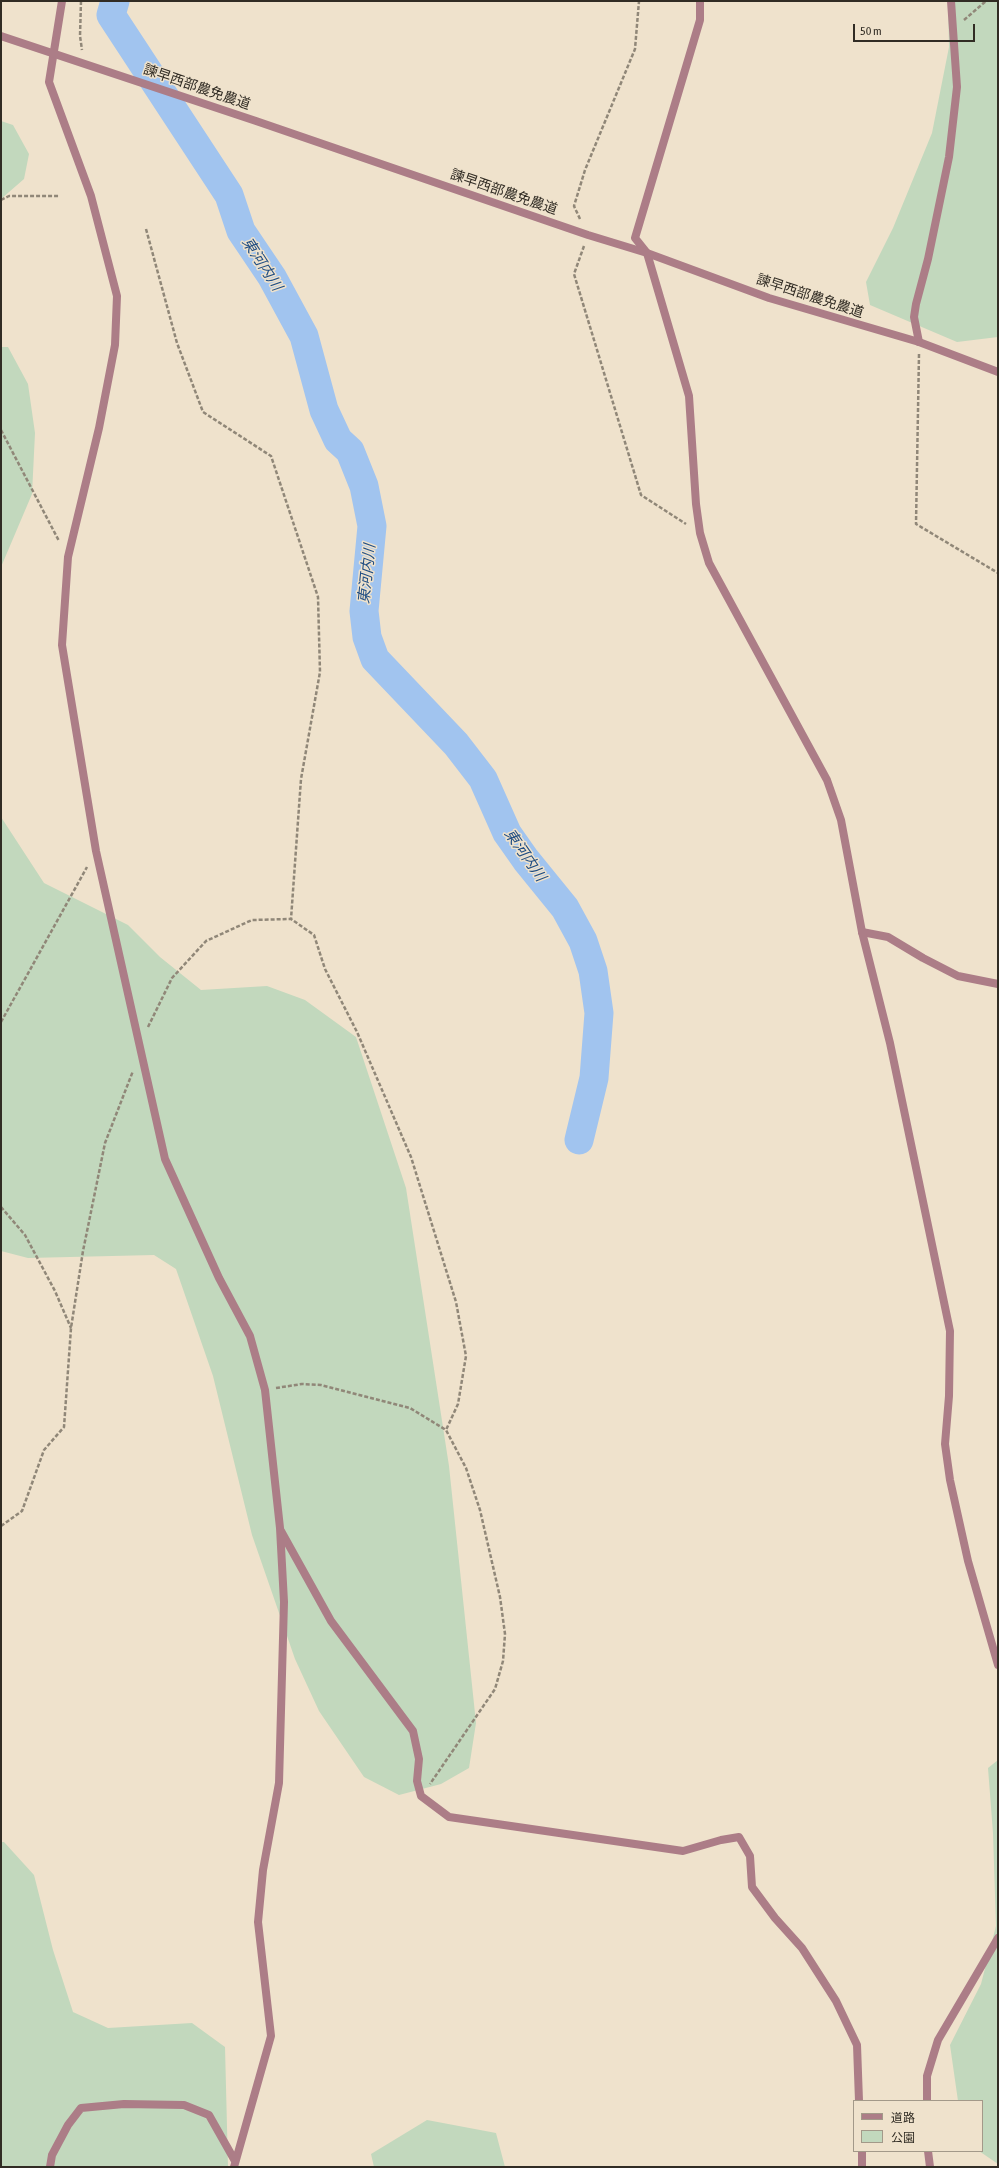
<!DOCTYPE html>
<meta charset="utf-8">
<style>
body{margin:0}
#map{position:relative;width:999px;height:2168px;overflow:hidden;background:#efe2cc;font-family:"Asap Condensed","Noto Sans JP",sans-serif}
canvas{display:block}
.frame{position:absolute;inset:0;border:2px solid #312c24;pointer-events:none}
.legend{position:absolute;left:853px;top:2100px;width:130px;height:52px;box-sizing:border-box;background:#efe2cc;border:1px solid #a39989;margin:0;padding:5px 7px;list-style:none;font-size:12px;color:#312c24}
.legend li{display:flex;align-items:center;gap:8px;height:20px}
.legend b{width:20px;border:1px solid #a39989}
.scale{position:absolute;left:853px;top:24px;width:122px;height:18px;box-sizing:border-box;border:2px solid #312c24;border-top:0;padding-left:5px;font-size:12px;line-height:14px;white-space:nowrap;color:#312c24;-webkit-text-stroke:3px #efe2cc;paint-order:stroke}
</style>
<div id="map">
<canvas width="999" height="2168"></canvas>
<div class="frame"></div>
<ul class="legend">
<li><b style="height:5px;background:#ac7d87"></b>道路</li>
<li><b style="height:11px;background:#c2d8bd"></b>公園</li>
</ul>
<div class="scale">50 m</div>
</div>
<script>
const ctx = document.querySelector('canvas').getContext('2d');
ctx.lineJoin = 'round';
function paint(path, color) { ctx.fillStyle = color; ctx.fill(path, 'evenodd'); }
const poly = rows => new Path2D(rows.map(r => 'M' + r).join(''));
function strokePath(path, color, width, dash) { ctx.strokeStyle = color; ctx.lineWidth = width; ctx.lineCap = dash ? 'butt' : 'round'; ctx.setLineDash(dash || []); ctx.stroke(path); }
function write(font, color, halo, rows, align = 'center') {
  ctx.font = font + ' "Asap Condensed","Noto Sans JP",sans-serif'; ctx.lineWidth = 3; ctx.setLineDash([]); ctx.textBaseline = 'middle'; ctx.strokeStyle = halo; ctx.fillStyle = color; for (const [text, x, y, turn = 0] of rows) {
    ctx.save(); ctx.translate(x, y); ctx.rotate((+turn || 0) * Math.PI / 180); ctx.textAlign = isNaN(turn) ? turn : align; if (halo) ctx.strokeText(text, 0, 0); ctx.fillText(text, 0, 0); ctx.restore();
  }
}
paint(poly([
 [948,1,998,1,998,337,957,342,870,305,866,282,893,228,932,133,949,47],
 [1,121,13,125,29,154,24,179,1,199],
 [1,347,8,347,28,384,35,433,32,494,1,567],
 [1,817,44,883,128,925,160,957,201,990,267,986,305,1000,356,1037,406,1188,449,1466,476,1723,469,1768,441,1784,399,1795,364,1777,319,1711,295,1659,252,1535,213,1376,176,1269,154,1255,28,1258,1,1251],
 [998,1760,998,2164,979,2151,982,2151,982,2101,958,2101,950,2045,981,1984,996,1926,993,1833,988,1768],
 [1,1842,4,1842,34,1875,53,1950,73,2012,108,2028,192,2023,225,2047,228,2167,1,2167],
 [427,2120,496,2133,505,2167,374,2167,371,2154]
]), '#c2d8bd');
strokePath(poly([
 [115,1,111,15,229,195,241,231,272,277,304,336,324,410,338,440,350,451,364,486,372,526,364,611,367,637,375,659,456,744,483,779,507,833,526,860,565,908,583,941,593,971,599,1013,594,1078,579,1140]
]), '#a1c4ef', 29);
strokePath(poly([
 [81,1,80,36,82,50],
 [964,20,986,1],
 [1,200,9,196,60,196],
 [580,219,574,206,585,170,635,49,639,1],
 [146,229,177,343,203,412,271,456,318,597,320,672,301,779,291,919],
 [584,246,574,274,641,495,686,524],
 [919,354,916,524,998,573],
 [1,430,59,541],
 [1,1022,87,867],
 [148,1027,172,978,206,941,252,920,291,919,314,935,325,969,357,1032,411,1157,456,1302,466,1356,458,1404,446,1430],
 [1,1207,25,1235,55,1291,71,1328],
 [276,1388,302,1384,321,1385,410,1408,446,1430,466,1468,480,1510,500,1597,505,1634,503,1661,495,1689,430,1784],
 [1,1526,22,1511,44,1450,64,1427,71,1328,83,1251,105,1143,133,1071]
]), '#908778', 2.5, [4, 2]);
strokePath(poly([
 [862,932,888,937,923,958,958,976,998,984]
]), '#ac7d87', 8);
strokePath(poly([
 [62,1,49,82,91,196,117,296,115,345,99,428,68,557,62,645,96,851,165,1159,219,1278,250,1336,265,1390,280,1528,284,1602,279,1783,263,1870,258,1922,271,2036,234,2167],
 [700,1,700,20,635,238,647,253,689,396,696,504,700,533,709,563,827,780,841,820,862,932,890,1043,950,1331,949,1396,945,1444,950,1480,968,1561,998,1665],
 [919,342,914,317,916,304,928,259,949,157,957,87,951,1],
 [281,1531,331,1621,413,1731,419,1759,417,1781,421,1796,449,1817,683,1851,721,1840,739,1837,750,1856,752,1887,775,1918,802,1948,836,2001,857,2045,859,2101],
 [927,2101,927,2076,938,2040,998,1938],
 [862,2151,862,2167],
 [928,2151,930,2167],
 [50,2167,52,2155,68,2125,81,2108,124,2104,184,2105,209,2115,235,2161]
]), '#ac7d87', 8);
strokePath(poly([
 [1,36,256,121,588,235,647,253,769,298,919,342,998,372]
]), '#ac7d87', 8);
write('14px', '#312c24', '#efe2cc', [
 ["諫早西部農免農道",197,87,19],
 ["諫早西部農免農道",504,192,19],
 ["諫早西部農免農道",810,296,18]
]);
write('italic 15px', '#1f4d83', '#efe2cc', [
 ["東河内川",262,264,57],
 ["東河内川",367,574,-84],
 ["東河内川",525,855,55]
]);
</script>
